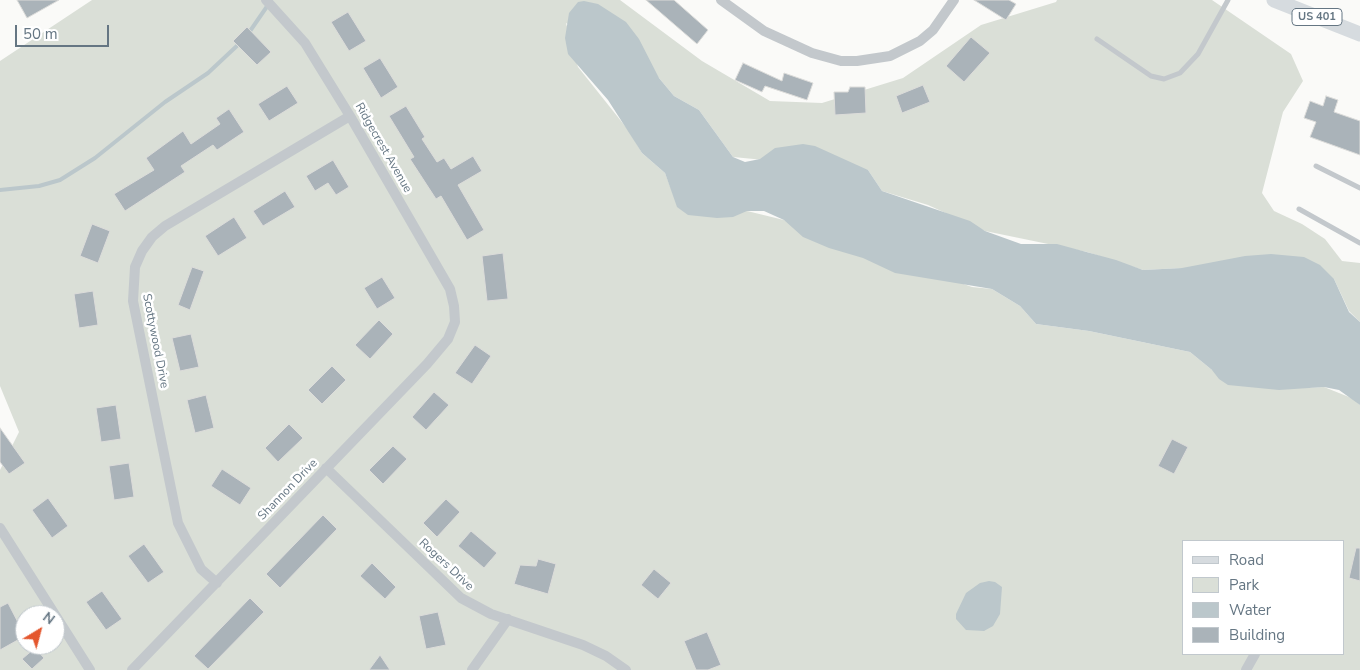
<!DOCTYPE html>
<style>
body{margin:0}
#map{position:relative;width:1360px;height:670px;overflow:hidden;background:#fafaf8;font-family:"Nunito Sans",sans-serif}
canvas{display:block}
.legend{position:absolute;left:1182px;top:540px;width:162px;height:115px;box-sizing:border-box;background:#fff;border:1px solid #c1c8cd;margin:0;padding:6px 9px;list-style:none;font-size:15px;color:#657683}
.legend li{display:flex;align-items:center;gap:10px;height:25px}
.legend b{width:25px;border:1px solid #c1c8cd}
.north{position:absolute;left:15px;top:605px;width:50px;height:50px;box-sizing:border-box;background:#fff;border:1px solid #c1c8cd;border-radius:50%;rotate:37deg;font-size:14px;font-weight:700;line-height:20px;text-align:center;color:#657683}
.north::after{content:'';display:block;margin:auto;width:18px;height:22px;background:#e4572e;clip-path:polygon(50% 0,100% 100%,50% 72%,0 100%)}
.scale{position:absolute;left:15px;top:25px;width:94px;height:22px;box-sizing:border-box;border:2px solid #657683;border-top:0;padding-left:6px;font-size:15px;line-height:18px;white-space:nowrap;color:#657683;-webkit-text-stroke:4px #fff;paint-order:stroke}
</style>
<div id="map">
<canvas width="1360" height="670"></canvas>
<ul class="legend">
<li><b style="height:6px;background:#d6dbdf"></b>Road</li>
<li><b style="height:14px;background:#dadfd7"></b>Park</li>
<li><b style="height:14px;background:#bbc7cb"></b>Water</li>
<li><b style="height:14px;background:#aab3b9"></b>Building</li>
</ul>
<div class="north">N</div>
<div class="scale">50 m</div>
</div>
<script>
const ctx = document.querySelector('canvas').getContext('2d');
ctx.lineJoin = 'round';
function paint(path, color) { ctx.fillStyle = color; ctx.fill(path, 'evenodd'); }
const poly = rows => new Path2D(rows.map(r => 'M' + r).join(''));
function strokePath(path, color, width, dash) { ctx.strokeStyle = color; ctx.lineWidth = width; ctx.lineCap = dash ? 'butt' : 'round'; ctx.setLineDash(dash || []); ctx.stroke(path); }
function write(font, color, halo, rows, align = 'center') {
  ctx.font = font + ' "Nunito Sans",sans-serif'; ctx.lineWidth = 5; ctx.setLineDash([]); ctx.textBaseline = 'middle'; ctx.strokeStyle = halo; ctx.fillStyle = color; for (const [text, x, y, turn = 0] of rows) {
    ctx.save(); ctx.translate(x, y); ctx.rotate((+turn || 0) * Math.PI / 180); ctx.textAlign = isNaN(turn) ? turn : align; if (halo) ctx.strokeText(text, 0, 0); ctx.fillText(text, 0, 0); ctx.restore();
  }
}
paint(poly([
 [92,0,620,0,702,61,770,101,822,103,903,78,981,25,1056,2,1057,0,1212,0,1291,54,1303,81,1283,112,1262,193,1274,211,1302,224,1325,239,1342,261,1360,263,1360,322,1349,311,1334,279,1182,268,1143,270,1087,252,985,231,928,205,882,191,868,170,733,157,699,110,674,96,659,78,566,23,578,67,629,131,642,153,665,173,678,207,747,211,784,220,972,287,992,289,1020,306,1036,324,1089,331,1190,352,1212,370,1305,388,1324,387,1354,399,1360,405,1360,670,0,670,0,470,19,432,0,386,0,61],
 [1184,541,1344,541,1344,654,1184,654],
 [25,615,55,615,55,645,25,645]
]), '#dadfd7');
paint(poly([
 [584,1,598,4,626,22,639,39,659,78,674,96,699,110,733,157,745,162,760,159,775,148,803,144,815,146,868,170,882,191,970,221,985,231,1021,244,1057,244,1116,260,1143,270,1182,268,1245,256,1271,254,1304,257,1320,265,1334,279,1349,312,1360,322,1360,405,1339,390,1324,387,1279,390,1228,385,1219,379,1212,370,1190,352,1089,331,1036,324,1020,306,992,289,895,273,863,258,829,248,803,237,784,220,764,211,747,211,733,217,717,218,688,215,677,207,665,173,642,153,608,100,568,54,565,38,569,13,578,2],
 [989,581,995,582,1002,587,1000,614,993,626,984,631,966,630,956,619,956,614,966,593,980,583]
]), '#bbc7cb');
strokePath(poly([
 [248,34,268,5],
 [0,190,39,186,60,180,95,158,165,102,208,73,240,43]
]), '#bbc7cb', 4);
const building = poly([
 [17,0,59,0,27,18,17,0],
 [646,0,674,0,708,30,697,44,646,0],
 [974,0,1009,0,1016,4,1006,20,974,0],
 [348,12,366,41,349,51,331,22,348,12],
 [247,27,271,52,257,65,233,41,247,27],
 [971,37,990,53,964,82,946,66,971,37],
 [380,58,398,87,381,98,363,68,380,58],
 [743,63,782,81,784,73,813,83,807,100,765,86,762,92,735,80,743,63],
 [923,85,930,102,902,113,896,96,923,85],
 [287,86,298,103,269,121,258,104,287,86],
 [850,87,865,87,866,113,835,115,834,92,848,92,850,87],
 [1326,96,1338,100,1334,112,1360,121,1360,155,1310,137,1316,122,1304,118,1310,101,1323,106,1326,96],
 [406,106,425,137,422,139,437,162,444,158,451,169,473,156,482,171,458,185,484,230,467,240,441,196,436,199,410,159,414,157,389,116,406,106],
 [229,109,244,132,217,150,213,145,181,166,185,172,125,211,114,194,154,170,146,158,183,131,191,144,220,124,216,118,229,109],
 [333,160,349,187,336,195,328,183,315,191,306,176,333,160],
 [285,191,295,207,263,226,253,211,285,191],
 [234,217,247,238,218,256,205,236,234,217],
 [92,224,110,231,98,263,80,256,92,224],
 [503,253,508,299,487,301,482,256,503,253],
 [192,267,204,271,190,310,178,305,192,267],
 [382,277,395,298,377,309,364,288,382,277],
 [93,291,98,325,79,328,74,294,93,291],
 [379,320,393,334,370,359,355,345,379,320],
 [191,334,199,367,180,371,172,338,191,334],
 [475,345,491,356,472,384,455,373,475,345],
 [332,366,346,380,322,404,308,390,332,366],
 [434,392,449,405,426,430,412,417,434,392],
 [206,395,214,428,195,433,187,400,206,395],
 [116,405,121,439,101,442,96,408,116,405],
 [289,424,303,438,278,462,265,448,289,424],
 [0,428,25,463,9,474,0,462,0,428],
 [1172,439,1188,447,1174,474,1158,466,1172,439],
 [393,446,407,459,383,484,369,470,393,446],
 [129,463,134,497,114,500,109,466,129,463],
 [222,469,251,488,240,505,211,486,222,469],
 [48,498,68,526,52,538,32,510,48,498],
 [446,499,460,512,437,537,423,523,446,499],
 [323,515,337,529,280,588,266,574,323,515],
 [471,531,497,553,484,568,458,546,471,531],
 [144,544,164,572,148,583,128,556,144,544],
 [1356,548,1360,548,1360,581,1349,578,1356,548],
 [538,559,556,564,548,594,514,584,520,565,536,566,538,559],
 [372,563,396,587,385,599,360,576,372,563],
 [654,569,671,583,658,599,641,585,654,569],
 [102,591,122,619,106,630,86,602,102,591],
 [250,598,264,612,208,669,194,656,250,598],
 [8,603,25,636,0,650,0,607,8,603],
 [438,612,446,645,426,649,419,616,438,612],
 [707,632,721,665,708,670,696,670,684,641,707,632],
 [35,648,44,658,32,669,22,659,35,648],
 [380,655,390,670,369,670,380,655]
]);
paint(building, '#aab3b9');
strokePath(building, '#dcdcda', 1);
strokePath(poly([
 [1097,39,1151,76,1164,79,1180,73,1198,54,1228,0],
 [1316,166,1360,188],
 [1299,209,1360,243]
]), '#c3c8cc', 5);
strokePath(poly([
 [721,0,764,31,812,53,841,61,857,61,890,56,920,41,933,30,954,0],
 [326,468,461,598,491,614,583,645,606,656,626,670],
 [0,528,90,670],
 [217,583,201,569,178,523,133,301,135,267,142,251,152,237,165,226,350,116],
 [132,670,427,364,448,339,455,322,454,306,450,289,350,116,305,43,266,0],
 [472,670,508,619],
 [1246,670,1255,654]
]), '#c3c8cc', 10);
strokePath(poly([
 [1274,0,1360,34]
]), '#d6dbdf', 15);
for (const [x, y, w] of [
 [1317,17,50]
]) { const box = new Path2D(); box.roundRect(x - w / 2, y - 8.5, w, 17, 4); ctx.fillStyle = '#fff'; ctx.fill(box); strokePath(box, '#657683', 1); }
write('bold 11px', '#657683', null, [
 ["US 401",1317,17]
]);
write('12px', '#657683', '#fff', [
 ["Ridgecrest Avenue",383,148,60],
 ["Scottywood Drive",155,341,79],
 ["Shannon Drive",288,490,-46],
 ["Rogers Drive",446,565,43]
]);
</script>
